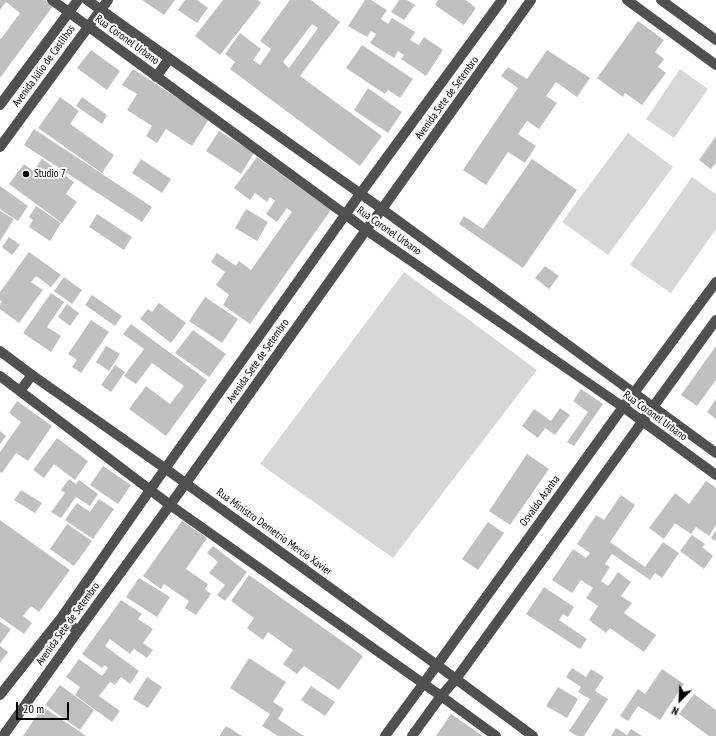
<!DOCTYPE html>
<meta charset="utf-8">
<style>
body{margin:0}
#map{position:relative;width:716px;height:736px;overflow:hidden;background:#fff;font-family:"PT Sans Narrow",sans-serif}
canvas{display:block}
.north{position:absolute;left:660px;top:680px;width:40px;height:40px;-webkit-text-stroke:3px #fff;paint-order:stroke;rotate:204deg;font-size:11px;font-weight:700;line-height:16px;text-align:center;color:#000}
.north::after{content:'';display:block;margin:auto;width:14px;height:18px;background:#000;clip-path:polygon(50% 0,100% 100%,50% 72%,0 100%)}
.scale{position:absolute;left:16px;top:702px;width:53px;height:18px;box-sizing:border-box;border:2px solid #000;border-top:0;padding-left:5px;font-size:12px;line-height:14px;white-space:nowrap;color:#000;-webkit-text-stroke:3px #fff;paint-order:stroke}
</style>
<div id="map">
<canvas width="716" height="736"></canvas>
<div class="north">N</div>
<div class="scale">20 m</div>
</div>
<script>
const ctx = document.querySelector('canvas').getContext('2d');
ctx.lineJoin = 'round';
function paint(path, color) { ctx.fillStyle = color; ctx.fill(path, 'evenodd'); }
const poly = rows => new Path2D(rows.map(r => 'M' + r).join(''));
function strokePath(path, color, width, dash) { ctx.strokeStyle = color; ctx.lineWidth = width; ctx.lineCap = dash ? 'butt' : 'round'; ctx.setLineDash(dash || []); ctx.stroke(path); }
function write(font, color, halo, rows, align = 'center') {
  ctx.font = font + ' "PT Sans Narrow",sans-serif'; ctx.lineWidth = 4; ctx.setLineDash([]); ctx.textBaseline = 'middle'; ctx.strokeStyle = halo; ctx.fillStyle = color; for (const [text, x, y, turn = 0] of rows) {
    ctx.save(); ctx.translate(x, y); ctx.rotate((+turn || 0) * Math.PI / 180); ctx.textAlign = isNaN(turn) ? turn : align; if (halo) ctx.strokeText(text, 0, 0); ctx.fillText(text, 0, 0); ctx.restore();
  }
}
paint(poly([
 [680,69,708,89,674,138,646,119],
 [628,133,673,167,608,255,562,222],
 [692,177,716,194,716,229,671,293,630,265],
 [404,272,537,370,393,558,260,464]
]), '#d7d7d7');
paint(poly([
 [0,0,44,0,53,6,0,78,0,38,1,39,20,13,6,2,0,10],
 [142,0,175,0,164,15],
 [185,0,197,0,208,8,197,23,178,10],
 [223,0,258,0,261,3,220,55,195,36],
 [290,0,311,0,340,22,300,76,382,136,360,166,230,69,235,62,225,54,240,33,261,49,253,60,260,65,271,49,260,41],
 [312,24,318,28,289,68,283,62],
 [365,0,371,0,387,10,381,19,388,24,392,18,415,32,410,40,419,45,424,37,443,50,426,76,401,59,404,55,398,51,394,58,370,43,376,34,371,31,367,37,348,26],
 [399,0,407,0,415,5,404,20,391,12],
 [438,0,466,0,476,8,464,25,435,5],
 [638,21,664,40,655,52,664,59,658,67,666,73,642,105,625,93,623,97,597,78],
 [362,45,413,79,400,98,388,90,385,94,346,68],
 [91,50,120,71,107,90,77,68],
 [547,50,590,78,577,97,556,82,546,96,557,103,539,129,527,121,518,134,536,146,525,163,508,152,486,185,463,170,518,88,501,76,508,67,527,79],
 [133,69,209,119,192,146,166,129,157,143,146,136,152,126,127,110,137,94,122,85],
 [368,88,402,112,388,133,354,110],
 [60,97,79,111,70,124,114,155,102,173,38,128],
 [82,97,107,115,102,124,76,106],
 [34,129,152,207,142,222,24,145],
 [219,131,254,153,241,174,206,151],
 [716,136,716,163,711,169,699,160],
 [257,157,331,210,250,324,223,305,229,295,216,285,225,272,211,262,217,253,236,266,239,261,251,270,292,212,287,208,277,222,266,214,275,201,270,197,267,202,255,193,250,200,234,188],
 [42,159,74,182,66,194,77,202,62,223,9,184,24,164,33,171],
 [141,159,171,179,162,193,132,173],
 [532,159,577,190,523,268,459,224,464,216,483,229],
 [0,186,28,206,18,221,0,209],
 [36,206,61,223,50,241,29,227,33,220,29,217],
 [246,209,268,222,257,241,235,228],
 [0,211,14,219,0,241],
 [97,214,132,237,124,250,89,227],
 [9,237,20,245,12,255,2,247],
 [29,252,61,275,51,287,36,276,31,282,43,290,19,323,0,309,0,305,2,301,0,300,0,292],
 [545,266,559,276,549,289,535,278],
 [64,277,82,290,72,304,54,291],
 [51,293,64,302,47,327,61,336,51,352,23,333],
 [92,295,122,316,115,326,85,305],
 [205,297,238,319,222,343,189,321],
 [159,303,186,323,171,343,140,319,148,309,152,312],
 [67,304,79,313,70,326,58,317],
 [91,320,109,332,81,373,72,367,77,360,68,354],
 [131,324,207,380,166,436,129,409,146,386,170,404,184,386,152,363,136,384,124,376,144,349,123,334],
 [193,330,226,354,209,377,175,353],
 [106,346,120,354,109,371,96,362],
 [716,346,716,380,697,406,681,395],
 [115,365,125,372,111,392,101,385],
 [581,389,603,404,574,446,567,442,588,412,573,401],
 [716,399,716,419,707,412],
 [17,401,52,426,28,461,16,453,2,473,0,472,0,452,21,422,9,413],
 [560,408,570,415,555,435,545,428,538,438,522,426,534,409,551,421],
 [0,431,6,436,0,444],
 [57,438,88,461,75,480,54,464,44,478,33,470],
 [527,454,549,469,510,525,489,511],
 [103,466,131,485,118,504,90,485],
 [69,479,76,484,79,480,98,494,90,506,76,497,61,518,51,512,65,493,61,490],
 [706,481,716,488,716,525,709,536,696,527,691,534,675,523,664,539,649,528,675,493,689,504],
 [21,490,42,503,35,513,14,500],
 [621,495,635,505,610,542,645,567,663,542,679,553,662,578,655,573,650,580,612,554,605,564,610,567,601,581,608,586,618,572,631,582,621,596,632,603,624,613,656,635,644,652,610,628,606,633,589,620,598,606,586,598,593,588,581,580,572,593,552,580,573,549,586,558,590,553,577,544,596,515,604,520],
 [99,499,114,509,93,539,65,520,77,503,90,512],
 [0,520,70,570,39,612,31,606,23,616,32,623,24,634,0,617],
 [182,521,207,538,186,569,208,584,205,589,211,594,196,615,185,608,189,601,164,584,161,589,143,576],
 [488,522,504,533,478,570,462,559],
 [67,524,92,541,74,566,50,549],
 [716,530,716,541,711,538],
 [692,535,705,544,702,547,713,556,704,569,680,551],
 [213,546,247,572,225,601,217,595,225,585,209,573,218,562,207,553],
 [249,575,363,656,339,690,304,666,297,674,283,664,293,650,268,632,263,640,247,628,254,618,231,601],
 [139,578,170,597,157,617,126,597],
 [544,587,574,607,568,617,563,614,559,620,587,639,580,649,526,614],
 [121,600,142,614,138,619,153,629,143,643,153,650,147,658,134,649,130,654,110,639,105,646,139,671,130,684,121,677,115,685,110,682,99,696,120,711,112,722,75,695,80,687,66,677,79,659,102,676,108,668,105,665,102,668,82,654],
 [0,622,11,629,0,644],
 [0,646,8,652,0,663],
 [249,658,286,682,273,702,284,709,278,719,304,736,278,736,262,726,270,714,230,688],
 [572,668,586,677,591,669,604,677,595,691,608,699,584,736,577,736,569,731,590,699,578,692,581,687,566,677],
 [662,669,684,684,660,720,638,706,628,721,620,716,638,689,645,694],
 [147,677,162,687,148,708,133,699],
 [60,685,94,710,80,730,45,705],
 [311,686,335,702,325,716,301,700],
 [558,687,578,699,567,718,546,706],
 [694,694,716,710,716,736,709,736,679,714],
 [43,707,79,731,86,736,23,736],
 [451,714,483,736,436,736],
 [226,726,242,736,220,736,220,735],
 [616,728,627,735,631,729,642,736,611,736]
]), '#c0c0c0');
strokePath(poly([
 [52,0,346,215,366,230,623,407,716,475],
 [87,0,382,209,716,453],
 [627,0,716,65],
 [661,0,716,40],
 [156,77,169,59],
 [0,105,78,0],
 [0,147,108,0],
 [0,351,32,375,166,469,437,665,533,736],
 [0,376,170,505,441,696,496,736],
 [20,391,32,375],
 [61,618,78,631],
 [0,695,61,618,150,490,360,194,502,0],
 [3,736,78,631,186,483,366,230,382,209,531,0],
 [385,736,437,665,623,407,634,393,716,282],
 [412,736,441,696,456,679,716,320]
]), '#505050', 10);
for (const [x, y, r, color] of [
 [26,174,4,"#000"]
]) { const dot = new Path2D(); dot.arc(x, y, r, 0, 2 * Math.PI); ctx.fillStyle = color; ctx.fill(dot); strokePath(dot, '#fff', 1.5); }
write('11px', '#000', '#fff', [
 ["Rua Coronel Urbano",127,40,36],
 ["Avenida Júlio de Castilhos",44,66,-54],
 ["Avenida Sete de Setembro",447,98,-54],
 ["Rua Coronel Urbano",389,231,35],
 ["Avenida Sete de Setembro",258,361,-55],
 ["Rua Coronel Urbano",655,416,36],
 ["Osvaldo Aranha",540,501,-54],
 ["Rua Ministro Demetrio Mercio Xavier",274,532,36],
 ["Avenida Sete de Setembro",68,624,-54]
]);
write('11px', '#000', '#fff', [
 ["Studio 7",34,174]
], 'left');
</script>
